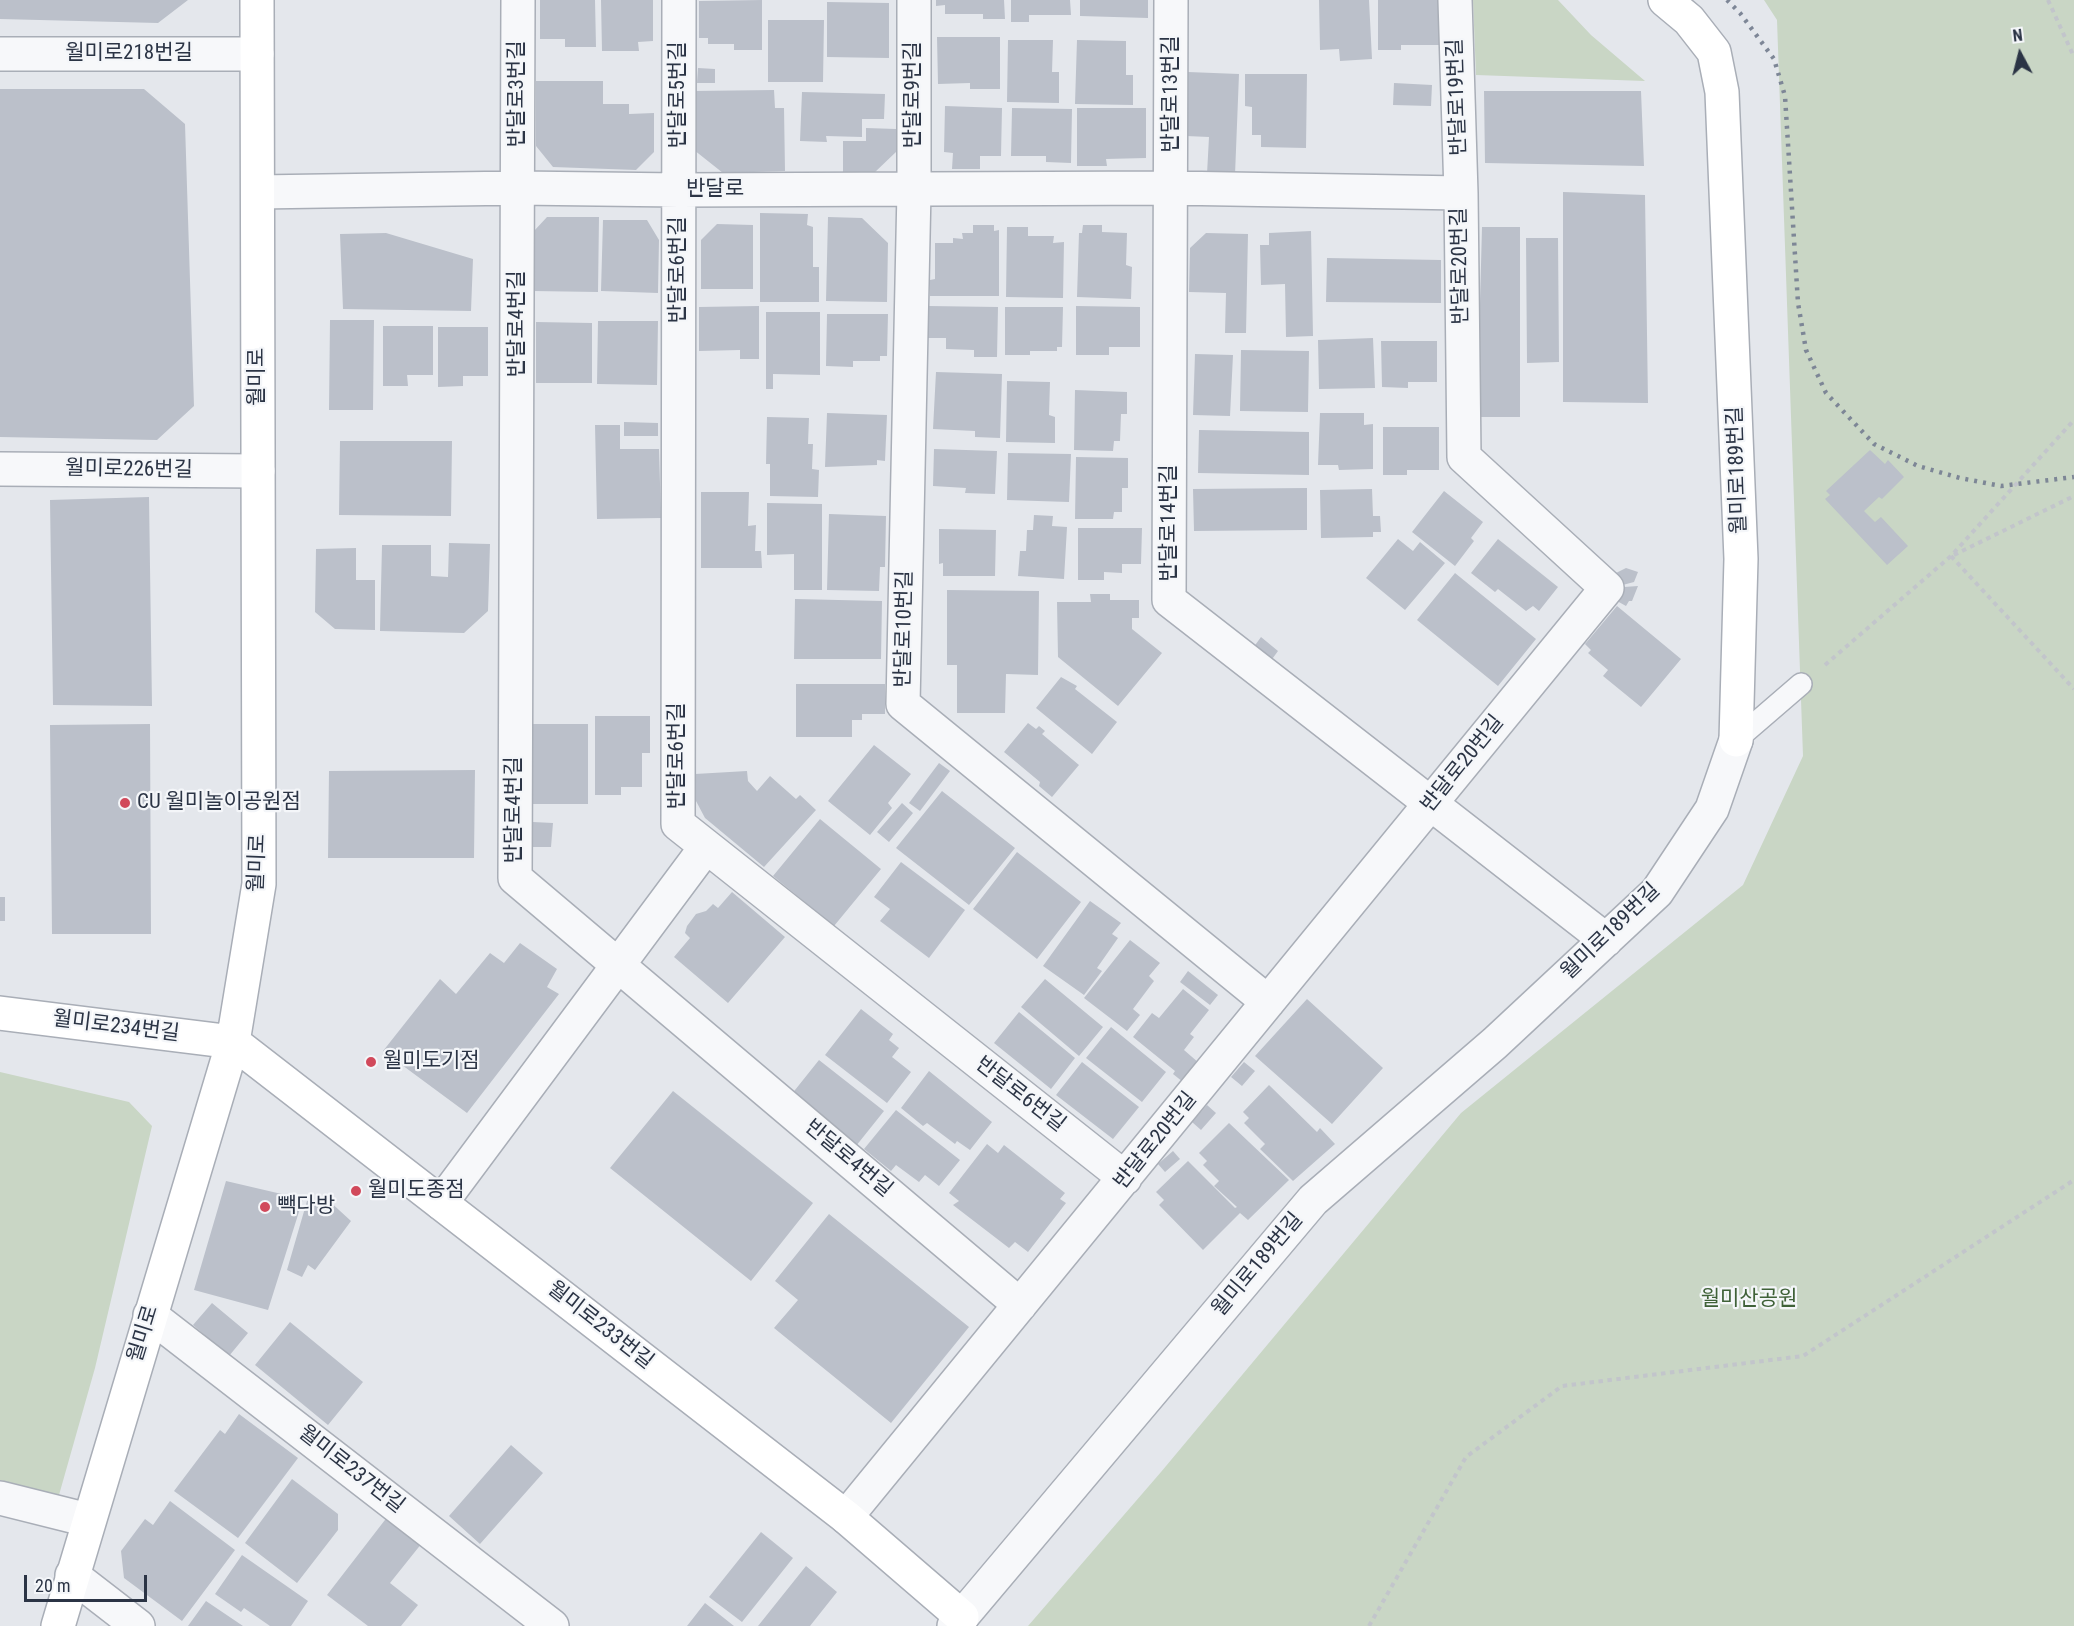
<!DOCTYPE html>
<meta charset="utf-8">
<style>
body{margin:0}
#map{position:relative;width:2074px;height:1626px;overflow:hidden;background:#e4e7ec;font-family:"Roboto Condensed",sans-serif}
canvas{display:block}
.north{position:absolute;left:1990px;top:24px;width:60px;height:60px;-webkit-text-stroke:4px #f4f6f9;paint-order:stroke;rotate:353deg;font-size:16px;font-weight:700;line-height:24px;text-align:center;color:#2b3445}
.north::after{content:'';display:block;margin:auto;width:21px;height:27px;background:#2b3445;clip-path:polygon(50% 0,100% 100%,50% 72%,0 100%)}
.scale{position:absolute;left:24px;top:1575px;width:123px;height:27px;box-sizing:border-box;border:3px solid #2b3445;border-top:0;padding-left:8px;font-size:18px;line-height:21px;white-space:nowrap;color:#2b3445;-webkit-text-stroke:4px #f4f6f9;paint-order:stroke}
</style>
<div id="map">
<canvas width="2074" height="1626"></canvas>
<div class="north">N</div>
<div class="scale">20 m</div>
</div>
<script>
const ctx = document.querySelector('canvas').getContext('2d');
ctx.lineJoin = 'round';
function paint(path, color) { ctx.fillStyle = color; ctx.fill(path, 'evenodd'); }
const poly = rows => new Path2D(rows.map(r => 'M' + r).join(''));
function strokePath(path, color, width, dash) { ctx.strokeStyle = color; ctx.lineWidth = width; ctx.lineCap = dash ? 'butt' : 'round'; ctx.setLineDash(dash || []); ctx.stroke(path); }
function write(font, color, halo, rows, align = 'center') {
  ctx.font = font + ' "Roboto Condensed","Noto Sans KR",sans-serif'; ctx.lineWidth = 4.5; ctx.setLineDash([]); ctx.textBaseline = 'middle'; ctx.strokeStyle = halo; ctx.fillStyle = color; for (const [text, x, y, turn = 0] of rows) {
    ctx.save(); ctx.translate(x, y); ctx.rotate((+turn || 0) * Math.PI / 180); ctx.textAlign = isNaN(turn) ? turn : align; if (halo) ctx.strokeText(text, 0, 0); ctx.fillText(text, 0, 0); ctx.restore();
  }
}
paint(poly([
 [1473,0,1558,0,1591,35,1645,81,1476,75],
 [1764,0,2074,0,2074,1626,1028,1626,1161,1472,1461,1113,1743,885,1803,756,1777,20],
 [0,1072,129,1102,152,1126,95,1368,59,1495,0,1480]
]), '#c9d6c5');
paint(poly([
 [0,0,188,0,158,23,0,19],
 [540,0,595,0,596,47,565,47,565,39,540,39],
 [601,0,653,0,653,41,638,42,639,51,602,51],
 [762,0,762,50,734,50,734,44,708,44,708,38,699,38,699,1],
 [936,0,1004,0,1005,19,983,19,983,14,945,14,945,5,936,6],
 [1011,0,1070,0,1071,15,1029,15,1029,22,1011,22],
 [1080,0,1148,0,1148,18,1080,16],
 [1319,0,1369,0,1372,59,1340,61,1339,49,1320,50],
 [1378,0,1440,0,1440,45,1401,45,1401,50,1378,50],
 [827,2,889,3,889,58,827,57],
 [768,20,824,20,823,82,768,82],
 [937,37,1000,37,1000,89,970,89,970,83,938,84],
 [1008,40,1053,40,1052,72,1059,72,1059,103,1007,102],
 [1077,40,1126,41,1126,75,1133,75,1133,105,1075,104],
 [698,68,715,69,715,83,697,83],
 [1188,72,1239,74,1235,175,1207,174,1209,137,1186,136],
 [1245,74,1307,74,1306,148,1261,147,1261,135,1252,135,1252,107,1245,106],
 [536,81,603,81,603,104,629,104,629,114,654,113,654,152,636,170,553,167,536,146],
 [1394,83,1432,85,1431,106,1393,105],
 [0,89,144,89,185,124,194,406,157,440,0,437],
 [774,90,775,108,784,108,785,171,723,173,694,150,693,91],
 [1484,91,1641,91,1644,166,1485,163],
 [802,92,885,94,884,119,862,119,862,137,826,136,827,142,800,141],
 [945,106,1002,108,1001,156,980,156,980,169,952,169,953,153,944,152],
 [1012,108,1072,109,1071,163,1046,162,1046,156,1011,156],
 [1077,108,1146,108,1146,158,1106,159,1107,166,1077,166],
 [866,128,896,129,896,152,874,173,843,173,843,141,866,141],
 [1563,192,1645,195,1648,403,1563,402],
 [760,213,808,214,807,225,813,227,813,267,819,267,819,302,760,302],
 [547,217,599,217,598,292,533,291,534,231],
 [828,217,862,218,888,243,887,302,826,301],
 [603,220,647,220,659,240,658,293,601,291],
 [717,224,753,225,753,289,701,289,701,240],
 [973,225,994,225,994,231,999,230,999,296,930,296,930,280,935,279,935,243,953,243,953,238,963,239,962,233,973,233],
 [1083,225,1102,225,1102,232,1127,233,1126,265,1132,267,1131,299,1077,297,1079,233,1082,233],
 [1007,227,1028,227,1028,236,1054,236,1053,243,1064,242,1063,298,1006,297],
 [1482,227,1520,227,1520,417,1477,417],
 [1311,231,1313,336,1286,337,1285,284,1261,285,1260,245,1269,245,1269,233],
 [386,233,473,259,471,311,343,309,340,234],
 [1206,233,1248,234,1246,333,1225,333,1226,293,1189,292,1190,248],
 [1526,238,1558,238,1559,362,1527,363],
 [1327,258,1441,260,1441,303,1326,302],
 [759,306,759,359,740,359,740,350,699,351,699,307],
 [929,306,998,307,997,357,974,357,974,350,946,349,946,338,928,338],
 [1076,306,1140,307,1140,347,1109,347,1109,355,1076,355],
 [1005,307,1063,307,1062,347,1057,347,1057,351,1030,351,1030,355,1005,355],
 [766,312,820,312,820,375,773,374,773,389,766,389],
 [827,314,888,314,887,356,880,356,880,361,853,361,853,367,826,366],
 [330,320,374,320,373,410,329,410],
 [598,321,658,321,657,385,597,384],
 [536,322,592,323,592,383,536,383],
 [383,326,433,326,433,375,407,375,408,386,383,386],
 [438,327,488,327,488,376,463,376,463,386,438,387],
 [1373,338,1375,388,1319,389,1318,340],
 [1381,341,1437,341,1437,382,1408,382,1408,388,1382,387],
 [1241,350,1309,351,1308,412,1240,411],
 [1195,354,1233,355,1230,416,1193,415],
 [936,372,1002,374,1000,438,975,437,975,431,933,429],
 [1007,381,1050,382,1049,415,1055,417,1055,443,1006,442],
 [1075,390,1127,392,1127,414,1121,414,1120,441,1114,441,1113,451,1074,450],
 [827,413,887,415,885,461,877,460,877,465,825,467],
 [1320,413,1364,413,1364,425,1373,424,1373,469,1339,470,1338,465,1318,465],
 [767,417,809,418,808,444,813,444,812,469,819,470,818,497,770,496,770,464,766,464],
 [624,422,658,423,658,436,624,436],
 [595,425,620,425,620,449,659,449,661,518,597,519],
 [1383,427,1439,427,1439,470,1407,470,1407,475,1383,475],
 [1199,430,1309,432,1309,475,1198,473],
 [340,441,452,441,451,516,339,515],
 [934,449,997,451,995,494,965,493,966,488,933,486],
 [1870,450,1885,464,1888,460,1904,477,1882,499,1879,497,1864,511,1875,522,1881,517,1908,546,1887,565,1825,499,1830,495,1826,491],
 [1008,453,1071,454,1069,502,1007,500],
 [1076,457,1128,458,1128,488,1122,488,1122,512,1114,512,1113,519,1075,519],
 [1307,488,1307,530,1194,531,1193,489],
 [1372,489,1373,516,1380,516,1381,532,1373,532,1373,537,1321,538,1320,490],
 [1444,491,1483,522,1471,538,1474,541,1455,566,1412,532],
 [701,492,749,492,748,526,756,525,755,551,761,551,762,568,701,568],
 [149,497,152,706,53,705,50,500],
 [767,503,822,504,822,590,794,590,794,554,767,555],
 [829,514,886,516,885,567,880,567,879,591,827,590],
 [1034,515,1053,516,1052,526,1067,527,1064,579,1018,576,1020,551,1026,551,1027,530,1033,530],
 [1078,528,1142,528,1141,564,1122,564,1122,573,1104,572,1104,580,1078,580],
 [939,529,996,530,995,576,943,576,943,563,939,564],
 [1398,539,1413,551,1420,542,1445,563,1405,610,1366,578],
 [1498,539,1558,587,1539,611,1533,606,1526,611,1498,589,1495,592,1471,573],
 [449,543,490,544,488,611,464,633,380,631,382,545,431,545,431,576,448,577],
 [356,548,356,580,375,580,375,630,335,629,315,612,316,549],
 [1626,568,1638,572,1634,582,1615,587,1610,576],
 [1455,573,1536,639,1498,686,1417,620],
 [1638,586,1632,601,1629,601,1626,606,1617,601,1624,587],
 [947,590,1039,591,1038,675,1006,674,1005,713,957,713,957,665,947,665],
 [1090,594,1110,594,1110,600,1139,600,1139,618,1132,618,1132,629,1162,653,1118,706,1058,657,1057,602,1091,602],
 [795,599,882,601,881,659,794,659],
 [1617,606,1681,659,1641,707,1603,676,1608,670,1588,653,1591,650,1585,644],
 [1261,637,1278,651,1270,662,1253,648],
 [1061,677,1077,686,1075,689,1117,722,1092,754,1036,708],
 [796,684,885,684,885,714,862,714,862,720,852,720,852,737,796,737],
 [595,716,650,716,650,753,642,753,642,787,621,787,621,795,595,795],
 [1028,723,1036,729,1039,726,1045,731,1042,734,1079,765,1052,797,1039,786,1040,782,1004,752],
 [150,724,151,934,52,934,50,725],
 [533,724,588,724,588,804,533,804],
 [874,745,911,774,888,803,892,808,870,835,828,801],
 [939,763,950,771,920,811,909,803],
 [475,770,474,858,328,858,329,771],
 [747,771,748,781,757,791,770,776,796,799,800,795,816,810,764,867,705,818,696,801,695,774],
 [942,791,1015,848,969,905,896,848],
 [902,803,913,813,889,842,877,832],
 [820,819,881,869,834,926,773,876],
 [533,822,553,823,551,847,532,847],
 [1017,852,1081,902,1037,959,973,909],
 [901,862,965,910,929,958,880,921,890,909,874,897],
 [732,892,785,937,728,1003,674,957,690,938,685,933,687,926,696,914,706,911,713,904,718,908],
 [0,897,5,897,5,921,0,921],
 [1090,901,1121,923,1112,934,1118,938,1097,968,1102,971,1084,995,1043,966],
 [1130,940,1160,963,1149,976,1154,981,1133,1009,1140,1015,1127,1031,1084,998],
 [520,943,557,969,547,987,559,994,467,1113,383,1051,440,979,456,994,490,953,504,963],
 [1188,971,1218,995,1210,1005,1180,982],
 [1045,979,1103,1027,1079,1056,1021,1007],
 [1183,989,1209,1010,1190,1034,1194,1037,1184,1050,1199,1063,1183,1082,1173,1074,1175,1071,1133,1037,1152,1013,1159,1018],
 [1307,999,1383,1068,1332,1124,1255,1056],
 [861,1009,893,1034,889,1040,899,1048,892,1057,911,1072,887,1103,825,1055],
 [1019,1012,1075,1058,1051,1089,994,1043],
 [1111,1027,1166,1072,1142,1102,1086,1058],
 [819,1060,884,1111,856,1146,791,1095],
 [1082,1062,1139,1107,1113,1139,1056,1095],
 [1244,1062,1255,1071,1242,1086,1231,1077],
 [929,1071,992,1122,970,1150,957,1141,955,1144,927,1123,923,1126,901,1108],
 [1269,1085,1317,1132,1320,1128,1335,1144,1293,1181,1260,1149,1265,1144,1244,1123,1249,1118,1243,1112],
 [673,1091,813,1203,751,1281,610,1168],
 [1207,1105,1216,1113,1201,1130,1192,1122],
 [896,1110,960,1160,939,1186,925,1175,919,1182,896,1165,891,1171,864,1149],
 [1229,1123,1289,1180,1248,1220,1240,1213,1203,1250,1159,1205,1164,1200,1156,1192,1188,1161,1235,1208,1237,1207,1214,1186,1219,1181,1203,1165,1207,1161,1199,1153],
 [987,1144,998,1153,1004,1145,1065,1193,1060,1199,1066,1203,1028,1252,1015,1242,1009,1248,953,1205,959,1201,949,1193],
 [1173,1151,1180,1159,1165,1172,1158,1164],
 [226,1181,303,1199,268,1310,194,1290],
 [327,1199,351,1221,315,1270,308,1265,302,1277,287,1270,307,1201],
 [829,1214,969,1327,891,1423,774,1328,798,1300,775,1281],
 [212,1303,248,1333,229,1356,193,1325],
 [290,1322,363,1382,328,1425,255,1365],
 [239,1414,298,1458,238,1538,174,1491,220,1430,225,1434],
 [511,1445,543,1473,480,1544,449,1516],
 [292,1479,338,1514,338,1530,297,1583,245,1543],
 [170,1501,235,1550,182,1621,124,1578,121,1551,145,1519,153,1525],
 [388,1516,422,1543,390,1583,418,1605,401,1626,368,1626,327,1595],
 [761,1532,793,1558,742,1622,709,1597],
 [242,1555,308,1601,291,1626,270,1626,244,1608,241,1612,215,1594],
 [806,1566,837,1592,810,1626,758,1626],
 [206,1601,243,1626,188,1626],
 [705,1603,734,1626,687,1626]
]), '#bbc0ca');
const lane = poly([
 [1736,740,1801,684]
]);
const street = poly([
 [518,0,515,878,1020,1305],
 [679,0,678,824,1125,1178],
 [914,0,914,190,903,704,1268,1002],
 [1171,0,1169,600,1606,940],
 [1455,0,1461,193],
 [0,54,257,54],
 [258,192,518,188,679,190,1172,188,1461,193,1464,457,1607,588,846,1517],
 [0,469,258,471],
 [441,1203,706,847],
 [150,1315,552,1626],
 [0,1498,88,1520],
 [72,1575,138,1626],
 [954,1626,1313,1200,1495,1043,1657,892,1712,809,1736,740]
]);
const secondary = poly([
 [1665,0,1689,20,1714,52,1722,92,1741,559,1736,740],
 [0,1013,233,1042],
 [233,1042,846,1517,962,1617],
 [58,1626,233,1042,259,884,257,0]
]);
strokePath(lane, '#a9aeb7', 24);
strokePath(street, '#a9aeb7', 36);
strokePath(secondary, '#a9aeb7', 36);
strokePath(poly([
 [2048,0,2074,57],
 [1954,555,2074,496],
 [1951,556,2074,689],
 [1825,665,1951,556,2074,420],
 [1369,1626,1466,1457,1562,1386,1803,1356,2074,1180]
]), '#c2c5cb', 4, [4.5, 4.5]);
strokePath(lane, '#f7f8fa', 21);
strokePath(street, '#f7f8fa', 33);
strokePath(secondary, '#fff', 33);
strokePath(poly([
 [1727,0,1740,13,1774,59,1785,96,1798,303,1806,350,1826,393,1874,444,1918,466,1960,478,2001,486,2074,477]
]), '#7d8696', 4.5, [3, 6]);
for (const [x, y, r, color] of [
 [125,803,6,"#d1495b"],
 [371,1062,6,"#d1495b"],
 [356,1191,6,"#d1495b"],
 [265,1207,6,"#d1495b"]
]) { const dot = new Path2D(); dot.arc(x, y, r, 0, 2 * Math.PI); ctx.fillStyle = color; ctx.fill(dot); strokePath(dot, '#f4f6f9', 2); }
write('21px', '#2b3445', '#f4f6f9', [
 ["월미로218번길",129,54],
 ["반달로3번길",518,94,-90],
 ["반달로13번길",1172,94,-90],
 ["반달로5번길",679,95,-90],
 ["반달로9번길",914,95,-90],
 ["반달로19번길",1458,97,-92],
 ["반달로",715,190],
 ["반달로20번길",1461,266,-91],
 ["반달로6번길",679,270,-90],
 ["반달로4번길",518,324,-90],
 ["월미로",258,377,-90],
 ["월미로226번길",129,470,1],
 ["월미로189번길",1738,470,-92],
 ["반달로14번길",1170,523,-90],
 ["반달로10번길",905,629,-89],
 ["반달로6번길",678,756,-90],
 ["반달로20번길",1463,764,-51],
 ["반달로4번길",515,810,-90],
 ["월미로",258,863,-88],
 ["월미로189번길",1611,932,-44],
 ["월미로234번길",116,1027,7],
 ["반달로6번길",1020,1095,38],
 ["반달로20번길",1156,1141,-51],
 ["반달로4번길",848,1159,40],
 ["월미로189번길",1258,1265,-50],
 ["월미로233번길",600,1326,38],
 ["월미로",144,1334,-73],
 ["월미로237번길",351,1470,38]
]);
write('21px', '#2b3445', '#f4f6f9', [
 ["CU 월미놀이공원점",137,803],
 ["월미도기점",383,1062],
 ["월미도종점",368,1191],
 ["빽다방",277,1207]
], 'left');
write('21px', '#3f6138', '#f4f6f9', [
 ["월미산공원",1749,1300]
]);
</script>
